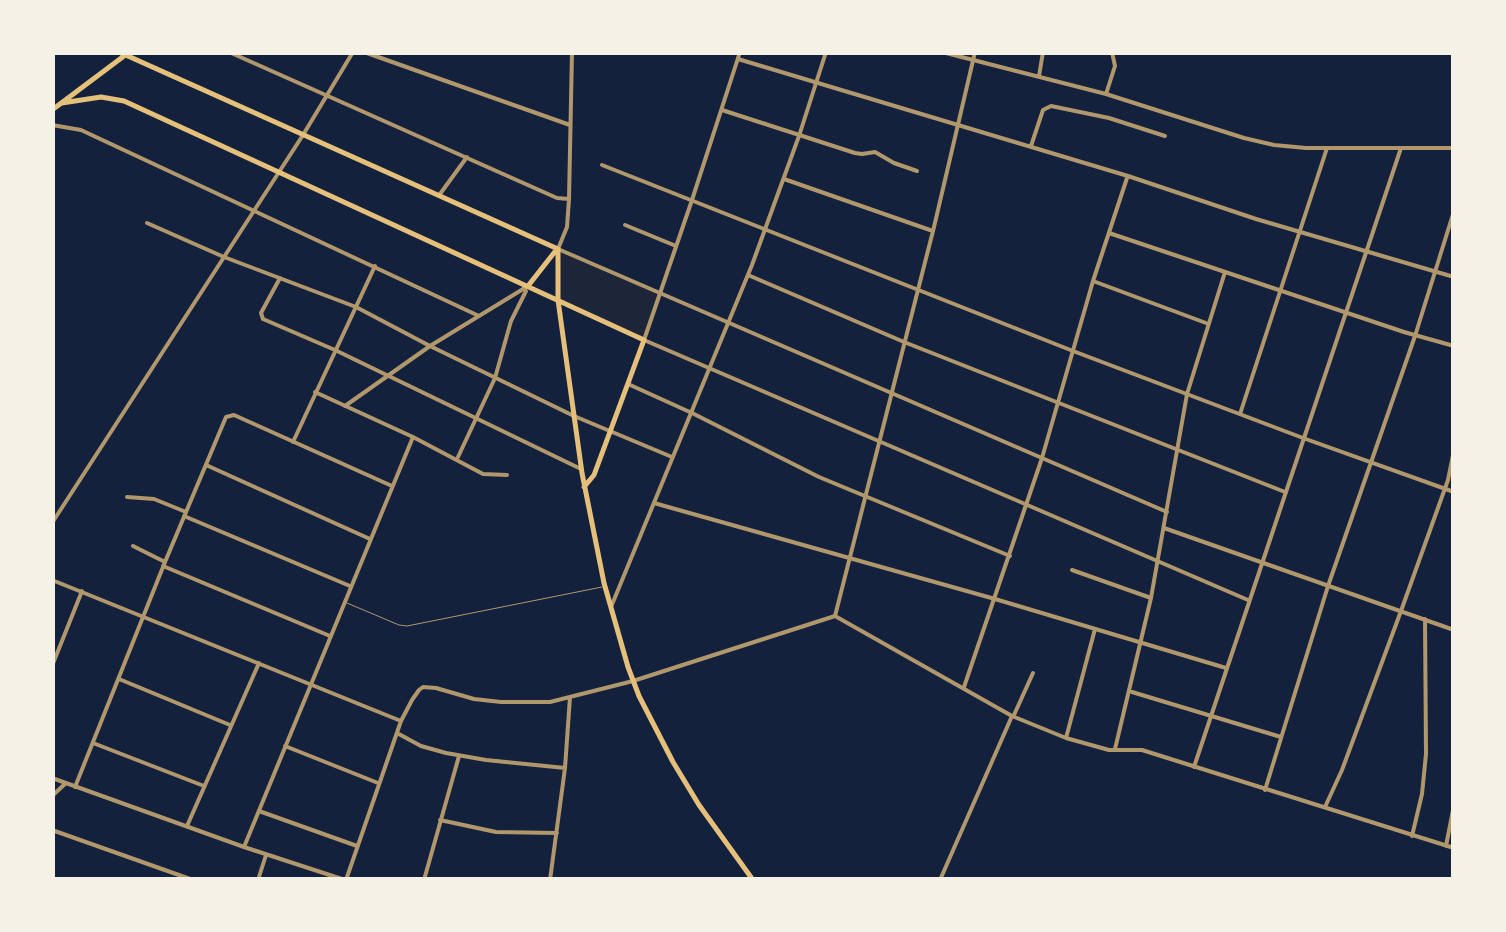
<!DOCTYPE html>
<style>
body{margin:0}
#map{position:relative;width:1506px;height:932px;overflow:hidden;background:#14213d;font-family:"Work Sans",sans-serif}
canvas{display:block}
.frame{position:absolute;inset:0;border:55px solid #f6f1e7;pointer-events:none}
</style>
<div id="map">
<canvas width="1506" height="932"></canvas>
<div class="frame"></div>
</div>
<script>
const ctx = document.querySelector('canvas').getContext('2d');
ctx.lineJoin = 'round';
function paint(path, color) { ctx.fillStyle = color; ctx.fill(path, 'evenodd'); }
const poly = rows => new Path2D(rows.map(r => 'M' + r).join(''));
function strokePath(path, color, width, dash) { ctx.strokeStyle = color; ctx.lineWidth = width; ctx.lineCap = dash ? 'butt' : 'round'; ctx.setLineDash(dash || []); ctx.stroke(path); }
paint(poly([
 [558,249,661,292,644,340,558,300]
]), '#1d2539');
strokePath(poly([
 [347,603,399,625,407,626,602,587]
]), '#b1986c', 1);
strokePath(poly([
 [229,52,557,198,569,199],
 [364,52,570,125],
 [572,52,569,199,567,227,558,249,1167,512],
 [738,59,1128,176,1256,219,1454,277],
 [1039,76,1043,52],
 [1106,94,1115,66,1112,52],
 [722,110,855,153,862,154,875,152,894,163,917,171],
 [52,125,81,130,479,316],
 [1031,146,1043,110,1051,106,1109,118,1165,136],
 [602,165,1073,351,1303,438,1454,492],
 [784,179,930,230],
 [440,194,467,157],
 [147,223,224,257,356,307,430,346,574,416,672,457],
 [625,225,676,246],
 [1109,233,1404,332,1454,346],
 [748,275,904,342,1285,492],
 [280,278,261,313,263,319,335,350,581,469],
 [1093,281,1206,323],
 [644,340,1248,600],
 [628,384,692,413,819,477,1010,556],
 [315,392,413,437,483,474,507,475],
 [345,406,430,346,528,286],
 [1240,414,1327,148],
 [293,442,375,266],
 [458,457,495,378,511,321,526,291],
 [206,465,370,539],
 [127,497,154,499,186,512],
 [654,503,995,599,1226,668],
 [184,516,350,586],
 [52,523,303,135,353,52],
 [1164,528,1454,630],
 [133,546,165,562],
 [163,566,330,636],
 [1072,570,1151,598],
 [52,580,401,721],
 [835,616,1012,716,1066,738,1109,750,1142,750,1454,848],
 [835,616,934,227,975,52],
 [52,666,82,591],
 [119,679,230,725],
 [964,687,1042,458,1093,281,1127,178],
 [1132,692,1281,737],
 [1014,715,1033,673],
 [397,733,421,746,446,753,486,760,565,768],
 [1066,738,1095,629],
 [93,743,204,786],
 [285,746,378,783],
 [1115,749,1151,598,1187,394,1225,272],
 [1194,767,1401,148],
 [52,778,244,847,345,880],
 [75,787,165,562,226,417,234,415,392,486],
 [1265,790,1328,586,1415,336,1454,211],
 [52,796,66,783],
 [1325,807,1342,770,1401,611,1448,480,1454,450],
 [259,811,357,846],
 [440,820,496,832,557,833],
 [187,826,259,663],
 [52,830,193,880],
 [1412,836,1422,794,1426,754,1425,619],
 [1446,846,1454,805],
 [244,847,413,437],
 [52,879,53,880],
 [258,880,266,855],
 [346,880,401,721,412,700,419,690,423,687,436,688,474,699,501,702,550,702,633,681,835,616],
 [424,880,459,756],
 [550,880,565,768,570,697],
 [940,880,1012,716]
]), '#b1986c', 4);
strokePath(poly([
 [942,52,1106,94,1244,138,1274,145,1306,148,1454,148],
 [644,340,692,200,740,52],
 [611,607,752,265,799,136,826,52]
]), '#b1986c', 4);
strokePath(poly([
 [119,52,558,249],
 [62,103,101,97,124,101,644,340,594,475,584,487],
 [52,110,124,56],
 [558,249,558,300,582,473,604,583,628,667,639,696,673,762,699,805,753,880],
 [528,286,557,249]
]), '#e5c07b', 5);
</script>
